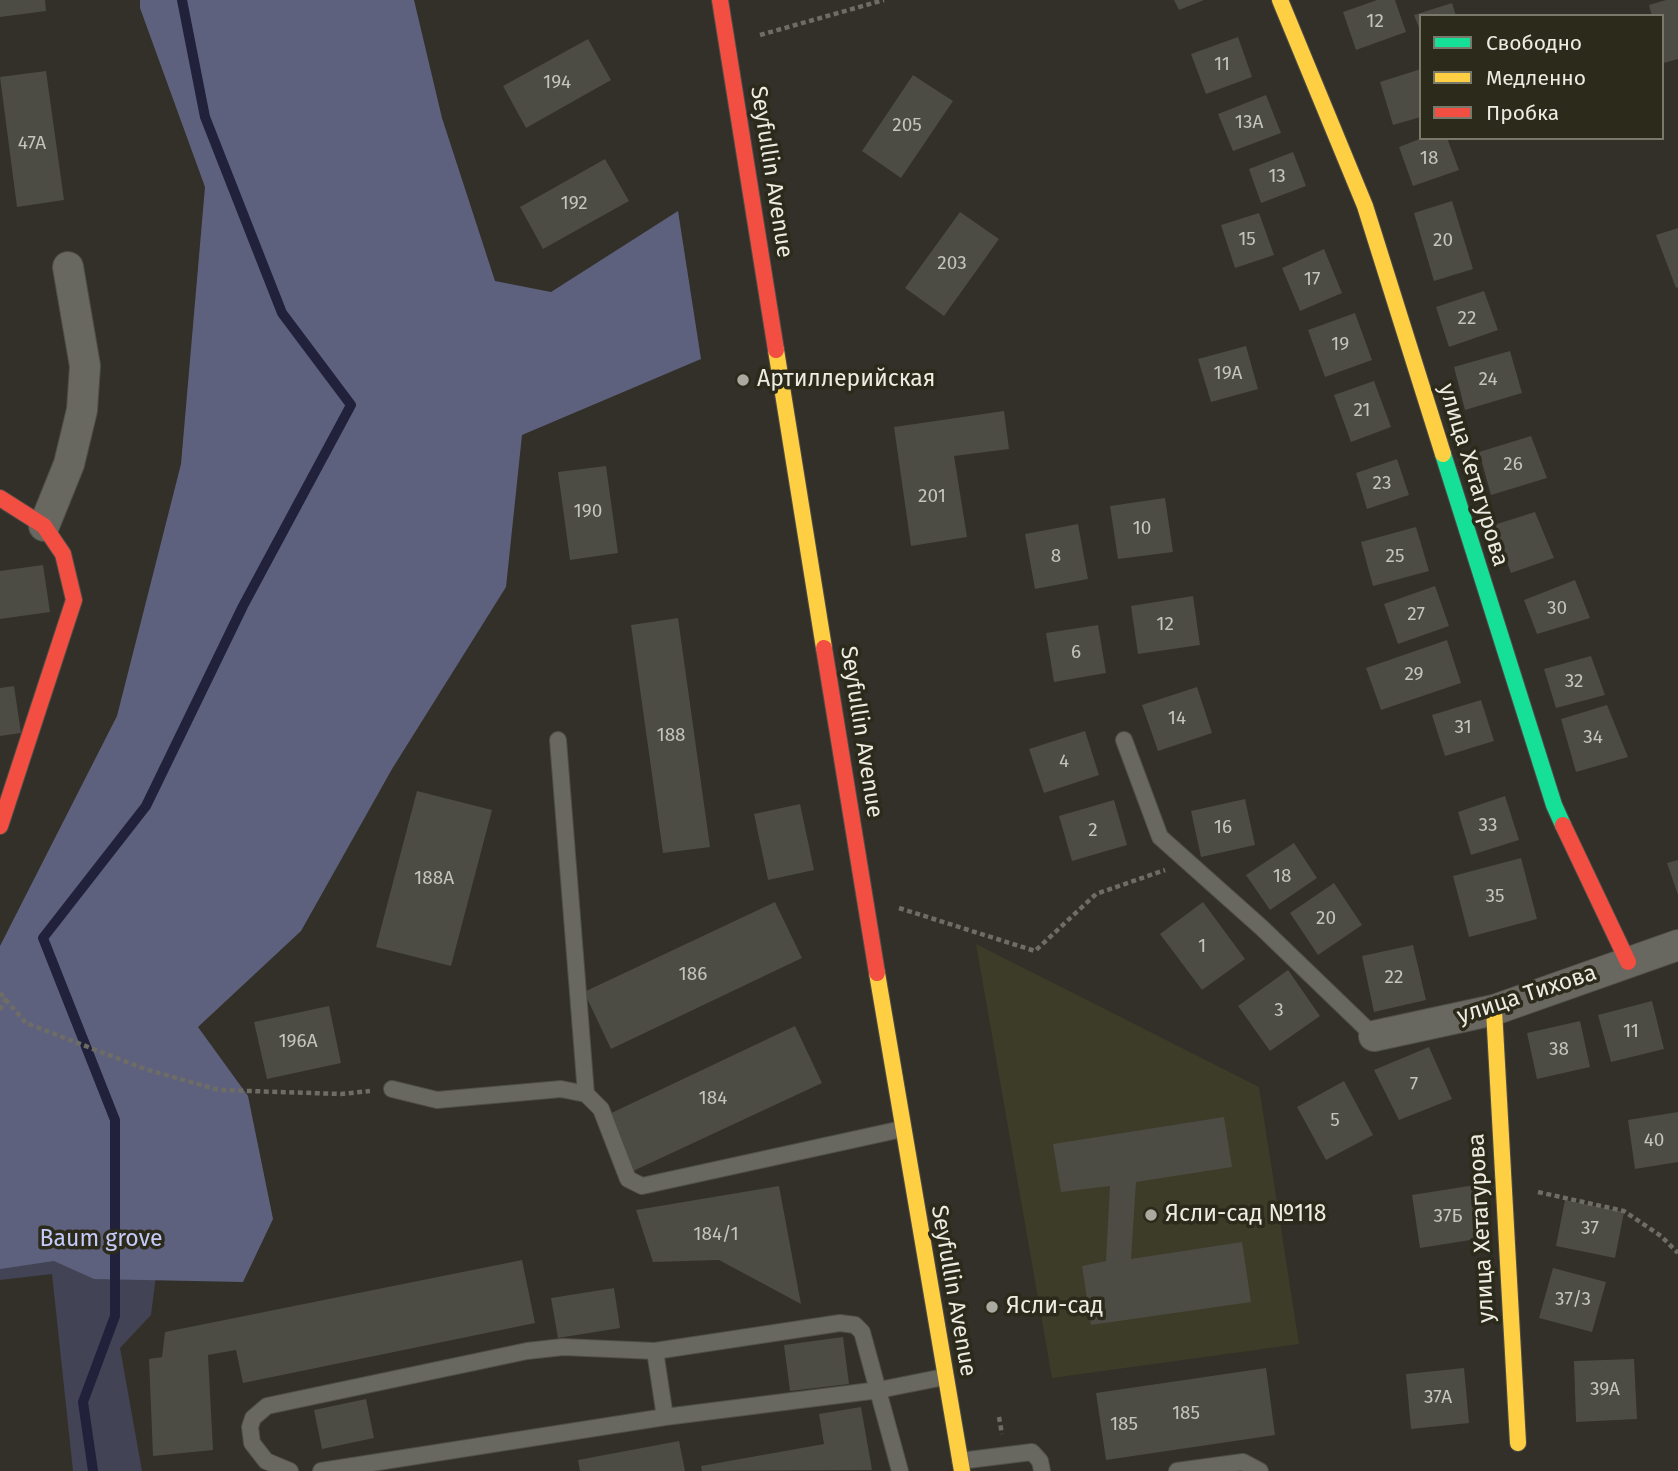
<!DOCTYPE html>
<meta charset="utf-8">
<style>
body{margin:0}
#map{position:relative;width:1678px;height:1471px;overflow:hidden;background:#323028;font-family:"Fira Sans",sans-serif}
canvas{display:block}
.legend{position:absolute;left:1419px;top:14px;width:245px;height:126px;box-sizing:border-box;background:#2b2a1b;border:2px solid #78786b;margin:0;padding:9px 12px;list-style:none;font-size:21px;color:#ecece2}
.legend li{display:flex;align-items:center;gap:14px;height:35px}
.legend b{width:35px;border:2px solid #78786b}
</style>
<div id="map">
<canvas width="1678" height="1471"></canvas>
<ul class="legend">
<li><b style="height:9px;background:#16e098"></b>Свободно</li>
<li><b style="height:9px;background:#ffcf43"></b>Медленно</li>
<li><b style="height:9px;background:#f24e42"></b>Пробка</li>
</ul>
</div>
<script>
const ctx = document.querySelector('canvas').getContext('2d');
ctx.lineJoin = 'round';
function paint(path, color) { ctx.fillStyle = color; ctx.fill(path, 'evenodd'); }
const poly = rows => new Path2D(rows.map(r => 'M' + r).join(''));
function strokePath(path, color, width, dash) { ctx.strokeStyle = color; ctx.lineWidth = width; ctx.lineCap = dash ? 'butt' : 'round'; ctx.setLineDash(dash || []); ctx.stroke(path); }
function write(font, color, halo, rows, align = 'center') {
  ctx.font = font + ' "Fira Sans",sans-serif'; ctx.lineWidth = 7; ctx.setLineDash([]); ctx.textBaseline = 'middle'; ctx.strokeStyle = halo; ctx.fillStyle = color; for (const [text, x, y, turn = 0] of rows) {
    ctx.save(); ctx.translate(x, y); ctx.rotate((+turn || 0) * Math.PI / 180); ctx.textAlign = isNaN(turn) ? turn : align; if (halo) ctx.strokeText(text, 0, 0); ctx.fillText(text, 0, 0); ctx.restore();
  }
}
paint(poly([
 [976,944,1259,1087,1299,1344,1052,1378]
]), '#3d3c28');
paint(poly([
 [0,1197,159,1252,151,1315,120,1348,142,1471,73,1471,52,1274,0,1280]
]), '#424455');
paint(poly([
 [140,0,414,0,442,118,495,281,551,292,678,211,701,359,522,435,506,587,392,769,301,931,198,1027,248,1096,273,1219,243,1282,94,1279,54,1261,0,1269,0,946,117,716,181,464,205,187,140,8]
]), '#5e617d');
strokePath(poly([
 [93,1471,83,1402,115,1316,115,1120,43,938,146,806,243,606,351,405,282,313,205,117,182,0]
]), '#21213b', 10);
paint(poly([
 [0,0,45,0,46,11,0,17],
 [1174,0,1204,0,1179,10],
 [1377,0,1395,0,1406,32,1356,50,1343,12],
 [1666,0,1678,0,1678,59,1664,63,1662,16,1652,16,1649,5],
 [1452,3,1456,16,1421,16,1420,30,1414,15],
 [1238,37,1252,77,1206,94,1191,54],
 [588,39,611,80,526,128,503,86],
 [1421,69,1421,117,1393,125,1380,82],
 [46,71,64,200,17,207,0,77],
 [913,75,953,101,901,178,862,151],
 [1266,95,1281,133,1233,151,1218,114],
 [1422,138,1447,138,1459,170,1413,186,1399,147],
 [1293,152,1306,186,1261,203,1249,169],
 [605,159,629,201,543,249,520,207],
 [1452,201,1473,269,1434,281,1414,213],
 [960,212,999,239,944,316,905,288],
 [1259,213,1274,255,1235,268,1221,225],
 [1678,228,1678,287,1676,288,1656,235],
 [1324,249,1342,293,1300,311,1282,268],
 [1484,291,1498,330,1449,347,1436,307],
 [1355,313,1372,360,1325,377,1308,330],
 [1246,346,1258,389,1211,402,1198,359],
 [1510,351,1522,393,1465,410,1454,367],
 [1374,381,1391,427,1351,442,1334,395],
 [1004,411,1009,449,954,456,967,537,911,546,894,427],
 [1531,436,1547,478,1491,495,1479,452],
 [1397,459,1409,495,1367,509,1356,473],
 [606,466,618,553,570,560,558,472],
 [1165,498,1173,552,1118,559,1110,506],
 [1535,512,1554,558,1511,573,1494,525],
 [1078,524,1088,579,1035,589,1025,534],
 [1416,527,1429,571,1373,586,1361,542],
 [43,565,50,612,0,619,0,571],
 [1575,580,1590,618,1537,634,1524,600],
 [1435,586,1449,626,1398,644,1384,604],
 [1193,596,1200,645,1138,654,1131,606],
 [678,618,710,847,663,853,631,625],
 [1098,625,1106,673,1054,682,1046,633],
 [1447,640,1461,683,1381,710,1366,668],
 [1591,656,1605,695,1556,708,1544,669],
 [14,686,21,733,0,736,0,688],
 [1197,687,1212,733,1158,751,1142,705],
 [1481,700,1494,741,1445,756,1432,715],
 [1607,705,1628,757,1576,772,1561,719],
 [1085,731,1099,775,1044,793,1029,749],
 [417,791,492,810,451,966,376,947],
 [1505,796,1519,840,1471,855,1458,812],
 [1245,799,1255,845,1201,857,1191,811],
 [1114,800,1127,845,1072,861,1059,816],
 [800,804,814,870,768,880,754,814],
 [1294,843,1317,878,1270,910,1246,875],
 [1521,858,1537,919,1469,937,1453,876],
 [1678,860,1678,895,1667,863],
 [1334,883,1362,925,1318,955,1290,913],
 [775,902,802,958,611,1049,584,992],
 [1203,902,1245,959,1202,990,1160,934],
 [1413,945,1426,1000,1374,1012,1362,956],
 [1288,970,1320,1016,1270,1051,1238,1006],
 [1652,1001,1664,1049,1611,1062,1598,1015],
 [329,1006,341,1063,267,1079,254,1022],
 [1580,1021,1590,1067,1537,1079,1527,1033],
 [795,1026,822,1083,631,1172,605,1116],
 [1429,1047,1452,1099,1399,1120,1374,1070],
 [1344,1081,1373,1135,1326,1160,1297,1107],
 [1678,1112,1678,1162,1635,1169,1628,1120],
 [1224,1117,1232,1167,1136,1182,1131,1259,1242,1242,1251,1302,1091,1325,1082,1266,1106,1261,1110,1186,1061,1192,1053,1144],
 [1475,1185,1483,1238,1420,1248,1412,1195],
 [779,1186,801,1304,719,1260,653,1262,636,1210],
 [1565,1200,1624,1212,1615,1258,1556,1246],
 [522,1260,535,1323,243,1383,236,1350,208,1355,213,1450,153,1456,149,1359,162,1357,165,1332],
 [1553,1268,1606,1282,1592,1332,1539,1318],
 [614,1288,620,1328,558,1338,551,1298],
 [843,1337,849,1384,790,1391,784,1345],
 [1634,1359,1637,1419,1576,1422,1574,1361],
 [1266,1368,1275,1435,1106,1460,1096,1393],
 [1464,1368,1469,1423,1411,1429,1406,1374],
 [366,1399,374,1438,322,1449,314,1410],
 [861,1407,872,1470,702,1471,701,1466,824,1444,819,1414],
 [679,1441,685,1471,580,1471,578,1460]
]), '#4c4b44');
const lane = poly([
 [558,740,586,1094],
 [1124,740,1160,837,1262,928,1374,1036],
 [392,1089,437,1100,561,1089,586,1094,601,1109,628,1179,642,1186,902,1129],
 [655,1351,840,1323,855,1325,862,1332,900,1471],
 [960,1461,1032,1452,1040,1461,1042,1471],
 [290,1471,266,1461,252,1443,250,1427,253,1418,267,1406,527,1351,563,1347,655,1351,665,1417],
 [321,1471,665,1417,879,1390,944,1377],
 [1177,1471,1243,1462,1260,1471]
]);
const street = poly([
 [44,526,69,464,82,410,85,366,68,267],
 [1374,1036,1494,1010,1678,945]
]);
const fast = poly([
 [1443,454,1554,805,1563,825]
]);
const slow = poly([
 [1280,0,1365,206,1443,454],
 [776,350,824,648],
 [877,973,962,1471],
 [1494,1010,1518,1443]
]);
const jam = poly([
 [720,0,776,350],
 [0,498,44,526,63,554,74,600,0,826],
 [824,648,877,973],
 [1563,825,1628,962]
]);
strokePath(lane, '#4f4e48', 18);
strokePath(street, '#4f4e48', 32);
strokePath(fast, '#4f4e48', 18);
strokePath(slow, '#4f4e48', 18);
strokePath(jam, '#4f4e48', 18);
strokePath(poly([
 [760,35,884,0],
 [899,908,1035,951,1096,894,1165,870],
 [0,993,26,1023,145,1069,219,1090,341,1094,370,1091],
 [0,1010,6,998],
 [1538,1192,1624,1211,1661,1236,1678,1253],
 [999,1417,1002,1434]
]), '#6d6c65', 4.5, [5, 3.5]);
strokePath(lane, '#686760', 16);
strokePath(street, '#686760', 30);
strokePath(fast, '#16e098', 16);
strokePath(slow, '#ffcf43', 16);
strokePath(jam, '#f24e42', 16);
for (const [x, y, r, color] of [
 [743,380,7,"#abaaa1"],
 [1151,1215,7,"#abaaa1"],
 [992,1307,7,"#abaaa1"]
]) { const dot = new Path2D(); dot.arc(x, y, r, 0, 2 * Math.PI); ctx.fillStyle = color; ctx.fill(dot); strokePath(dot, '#2b2a1b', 2.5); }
write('19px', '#c4c4ba', null, [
 ["12",1375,22],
 ["11",1222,65],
 ["194",557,83],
 ["13А",1249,123],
 ["205",907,126],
 ["47А",32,144],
 ["18",1429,159],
 ["13",1277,177],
 ["192",574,204],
 ["15",1247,240],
 ["20",1443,241],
 ["203",952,264],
 ["17",1312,280],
 ["22",1467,319],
 ["19",1340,345],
 ["19А",1228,374],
 ["24",1488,380],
 ["21",1362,411],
 ["26",1513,465],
 ["23",1382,484],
 ["201",932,497],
 ["190",588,512],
 ["10",1142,529],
 ["8",1056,557],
 ["25",1395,557],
 ["30",1557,609],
 ["27",1416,615],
 ["12",1165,625],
 ["6",1076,653],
 ["29",1414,675],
 ["32",1574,682],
 ["14",1177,719],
 ["31",1463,728],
 ["188",671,736],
 ["34",1593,738],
 ["4",1064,762],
 ["33",1488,826],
 ["16",1223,828],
 ["2",1093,831],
 ["18",1282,877],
 ["188А",434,879],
 ["35",1495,897],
 ["20",1326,919],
 ["1",1202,947],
 ["186",693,975],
 ["22",1394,978],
 ["3",1279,1011],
 ["11",1631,1032],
 ["196А",298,1042],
 ["38",1559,1050],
 ["7",1414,1085],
 ["184",713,1099],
 ["5",1335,1121],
 ["40",1654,1141],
 ["37Б",1448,1217],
 ["37",1590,1229],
 ["184/1",716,1235],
 ["37/3",1573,1300],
 ["39А",1605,1390],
 ["37А",1438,1398],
 ["185",1186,1414],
 ["185",1124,1425]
]);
write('23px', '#ecece2', '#2b2a1b', [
 ["Seyfullin Avenue",771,172,81],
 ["улица Хетагурова",1473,475,73],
 ["Seyfullin Avenue",861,732,81],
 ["улица Тихова",1527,995,-18],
 ["улица Хетагурова",1482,1228,-93],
 ["Seyfullin Avenue",953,1291,80]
]);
write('23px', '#ecece2', '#2b2a1b', [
 ["Артиллерийская",757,380],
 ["Ясли-сад №118",1165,1215],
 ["Ясли-сад",1006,1307]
], 'left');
write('23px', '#c4caf9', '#2b2a1b', [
 ["Baum grove",101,1240]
]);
</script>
